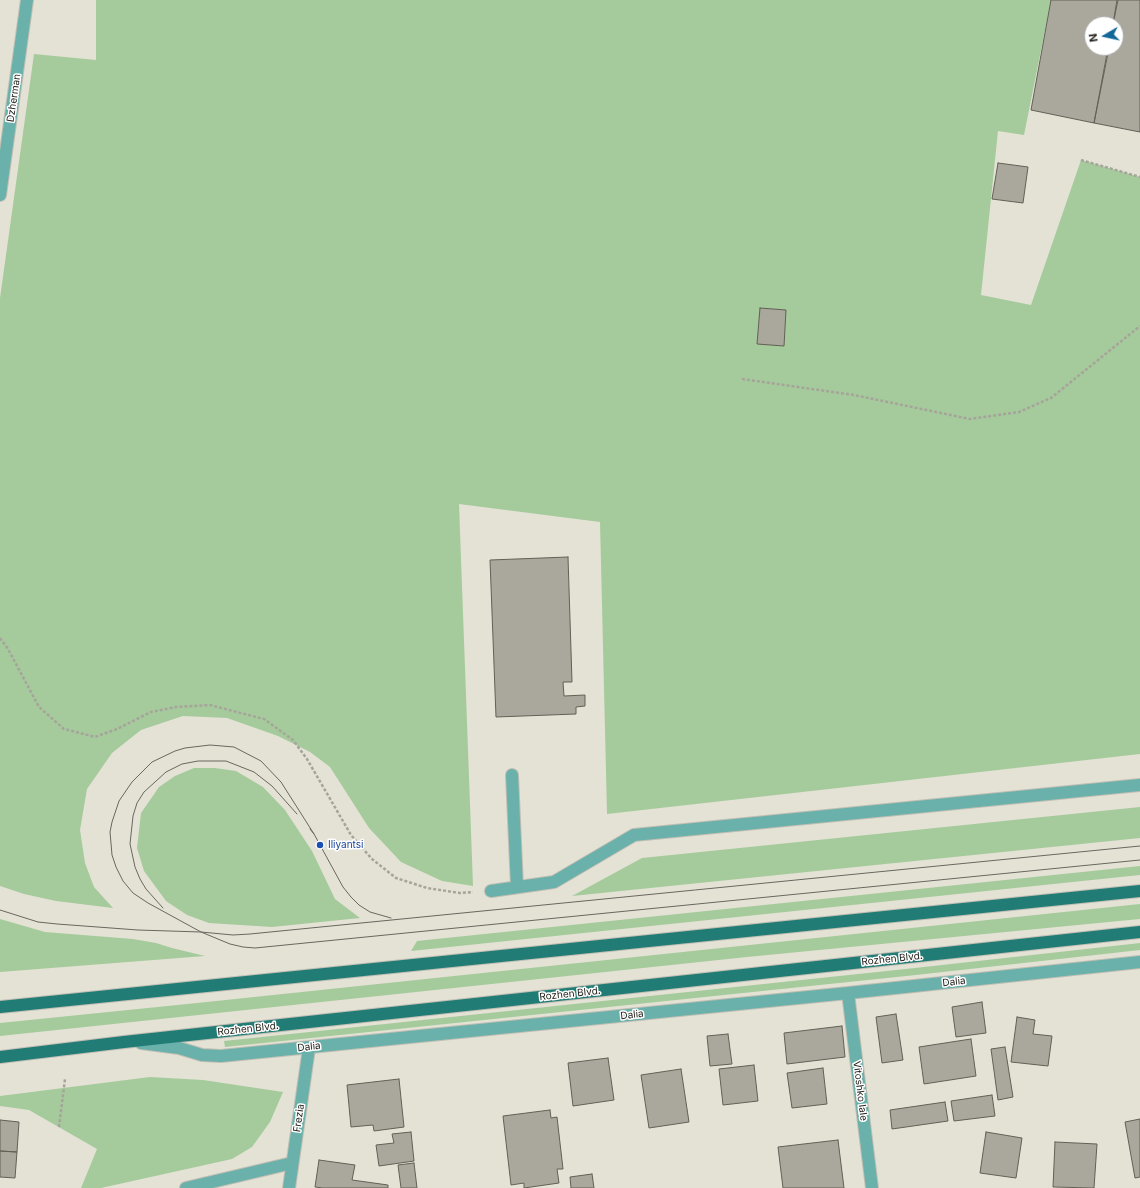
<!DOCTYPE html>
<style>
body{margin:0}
#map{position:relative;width:1140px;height:1188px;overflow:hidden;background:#e4e2d5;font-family:Inter,sans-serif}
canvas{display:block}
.north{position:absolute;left:1084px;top:16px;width:40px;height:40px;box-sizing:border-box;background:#fff;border:1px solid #a7a7a5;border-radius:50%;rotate:261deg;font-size:11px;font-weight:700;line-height:16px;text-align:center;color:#23221d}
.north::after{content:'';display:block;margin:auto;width:14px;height:18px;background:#136899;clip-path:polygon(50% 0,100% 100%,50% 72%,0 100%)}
</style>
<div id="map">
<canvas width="1140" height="1188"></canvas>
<div class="north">N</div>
</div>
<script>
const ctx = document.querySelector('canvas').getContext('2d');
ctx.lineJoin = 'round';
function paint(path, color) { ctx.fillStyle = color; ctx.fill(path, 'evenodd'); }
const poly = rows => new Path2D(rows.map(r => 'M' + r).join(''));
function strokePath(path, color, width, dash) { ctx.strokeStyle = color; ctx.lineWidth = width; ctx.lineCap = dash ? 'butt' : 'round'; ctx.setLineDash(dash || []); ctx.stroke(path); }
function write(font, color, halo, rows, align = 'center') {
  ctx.font = font + ' Inter,sans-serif'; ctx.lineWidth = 3; ctx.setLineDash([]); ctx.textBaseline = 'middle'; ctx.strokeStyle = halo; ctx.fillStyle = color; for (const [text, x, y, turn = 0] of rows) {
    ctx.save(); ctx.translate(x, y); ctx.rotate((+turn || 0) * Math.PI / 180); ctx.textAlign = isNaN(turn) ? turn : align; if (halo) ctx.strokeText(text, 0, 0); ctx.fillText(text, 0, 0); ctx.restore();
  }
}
paint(poly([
 [96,0,1051,0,1024,135,998,131,981,295,1031,305,1081,160,1140,177,1140,754,607,814,600,522,459,504,473,886,442,881,401,862,369,828,330,767,310,752,278,736,227,718,183,716,141,730,112,753,87,789,80,830,85,863,94,887,113,908,56,901,24,894,0,886,0,298,34,54,96,60],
 [194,768,215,768,236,771,263,787,285,810,312,851,335,899,360,918,272,927,209,923,187,915,166,901,144,871,137,848,141,813,159,787,175,776],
 [1140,807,1140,838,572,896,642,858],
 [1140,866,1140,875,411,951,417,941],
 [1140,904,1140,919,747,957,0,1036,0,1023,197,1003],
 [0,919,45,932,133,939,156,943,172,948,205,956,0,972],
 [1140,943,1140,950,916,975,225,1047,224,1041,915,968],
 [150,1077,203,1080,283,1092,270,1122,252,1147,232,1159,101,1188,81,1188,97,1149,29,1110,0,1106,0,1096]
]), '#a5cb9c');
const building = poly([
 [1051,0,1117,0,1113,24,1092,24,1092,48,1108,48,1094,123,1031,110,1051,0],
 [1118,0,1140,0,1140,132,1094,123,1109,48,1116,48,1116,24,1113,24,1118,0],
 [998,163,1028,167,1023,203,992,199,998,163],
 [760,308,786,310,784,346,757,344,760,308],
 [568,557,572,682,563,682,564,696,585,695,585,706,576,707,576,714,496,717,490,560,568,557],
 [982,1002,986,1033,956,1037,952,1007,982,1002],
 [896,1014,903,1060,882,1063,876,1017,896,1014],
 [1017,1017,1035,1020,1033,1034,1052,1036,1048,1066,1011,1062,1017,1017],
 [842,1026,845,1057,787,1064,784,1033,842,1026],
 [728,1034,732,1064,710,1066,707,1036,728,1034],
 [971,1039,976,1076,924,1084,919,1047,971,1039],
 [1005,1047,1013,1097,998,1100,991,1049,1005,1047],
 [608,1058,614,1100,573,1106,568,1063,608,1058],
 [754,1065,758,1101,723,1105,719,1069,754,1065],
 [823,1068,827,1104,792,1108,787,1073,823,1068],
 [681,1069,689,1122,649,1128,641,1075,681,1069],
 [399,1079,404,1127,374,1131,373,1125,351,1127,347,1085,399,1079],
 [992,1095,995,1116,954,1121,951,1101,992,1095],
 [945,1102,948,1121,892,1129,890,1110,945,1102],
 [550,1110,551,1118,557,1117,563,1169,557,1169,559,1183,524,1188,524,1183,511,1185,503,1116,550,1110],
 [1140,1119,1140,1177,1135,1178,1125,1122,1140,1119],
 [0,1120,19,1122,17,1152,0,1151,0,1120],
 [411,1132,414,1161,379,1166,376,1145,394,1143,392,1134,411,1132],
 [986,1132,1022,1138,1016,1178,980,1173,986,1132],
 [838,1140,844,1188,783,1188,778,1147,838,1140],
 [1055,1142,1097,1144,1094,1188,1053,1187,1055,1142],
 [0,1151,17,1152,15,1178,0,1177,0,1151],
 [319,1160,355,1165,352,1180,388,1185,388,1188,323,1188,315,1187,319,1160],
 [414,1163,417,1188,401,1188,398,1165,414,1163],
 [592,1174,594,1188,571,1188,570,1177,592,1174]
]);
paint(building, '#aaa89c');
strokePath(building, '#626056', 1);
const minor = poly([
 [0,195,27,0],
 [512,775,517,887],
 [491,891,554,882,634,835,1140,785],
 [848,993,872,1188],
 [141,1043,179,1048,202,1055,221,1056,848,993,1140,962],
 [186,1188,292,1163],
 [289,1188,309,1048]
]);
const major = poly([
 [0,1007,1140,891],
 [0,1057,124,1042,1140,932]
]);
strokePath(minor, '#c1bfb4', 14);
strokePath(major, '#c1bfb4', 14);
strokePath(poly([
 [1081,160,1140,177],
 [742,379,854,395,970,419,1019,412,1051,398,1140,326],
 [0,638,8,649,39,707,64,729,95,737,117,729,151,712,176,707,210,705,264,719,293,740,307,759,351,835,372,859,396,878,427,888,460,893,473,892],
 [59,1127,65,1079]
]), '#a6a49a', 2.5, [3, 2]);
strokePath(minor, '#69b1aa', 12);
strokePath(major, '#217c75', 12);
strokePath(poly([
 [310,829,314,834,343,887,351,897,359,905,370,912,391,918],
 [314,834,281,782,261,761,234,747,210,745,185,748,175,751,152,762,132,782,119,801,112,822,110,832,112,855,116,867,123,881,133,893,148,903,201,932,230,944,243,947,255,948,1140,860],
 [163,908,146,889,140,879,135,867,130,844,133,816,137,803,144,792,166,772,182,764,198,761,226,761,254,772,272,786,297,814],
 [0,910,38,922,57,924,138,930,201,932,233,935,250,934,1140,846]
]), '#68675f', 1);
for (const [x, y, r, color] of [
 [320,845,4,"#1a4fb4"]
]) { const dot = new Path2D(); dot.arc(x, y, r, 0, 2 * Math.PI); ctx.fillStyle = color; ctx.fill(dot); strokePath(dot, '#fff', 1.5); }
write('10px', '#23221d', '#fff', [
 ["Dzherman",14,98,-82],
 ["Rozhen Blvd.",892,959,-6],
 ["Dalia",954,982,-6],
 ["Rozhen Blvd.",570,994,-6],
 ["Dalia",632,1015,-6],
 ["Rozhen Blvd.",248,1029,-6],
 ["Dalia",309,1047,-6],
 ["Vitoshko lale",860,1091,83],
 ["Frezia",299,1118,-82]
]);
write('10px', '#164399', '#fff', [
 ["Iliyantsi",328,845]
], 'left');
</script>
